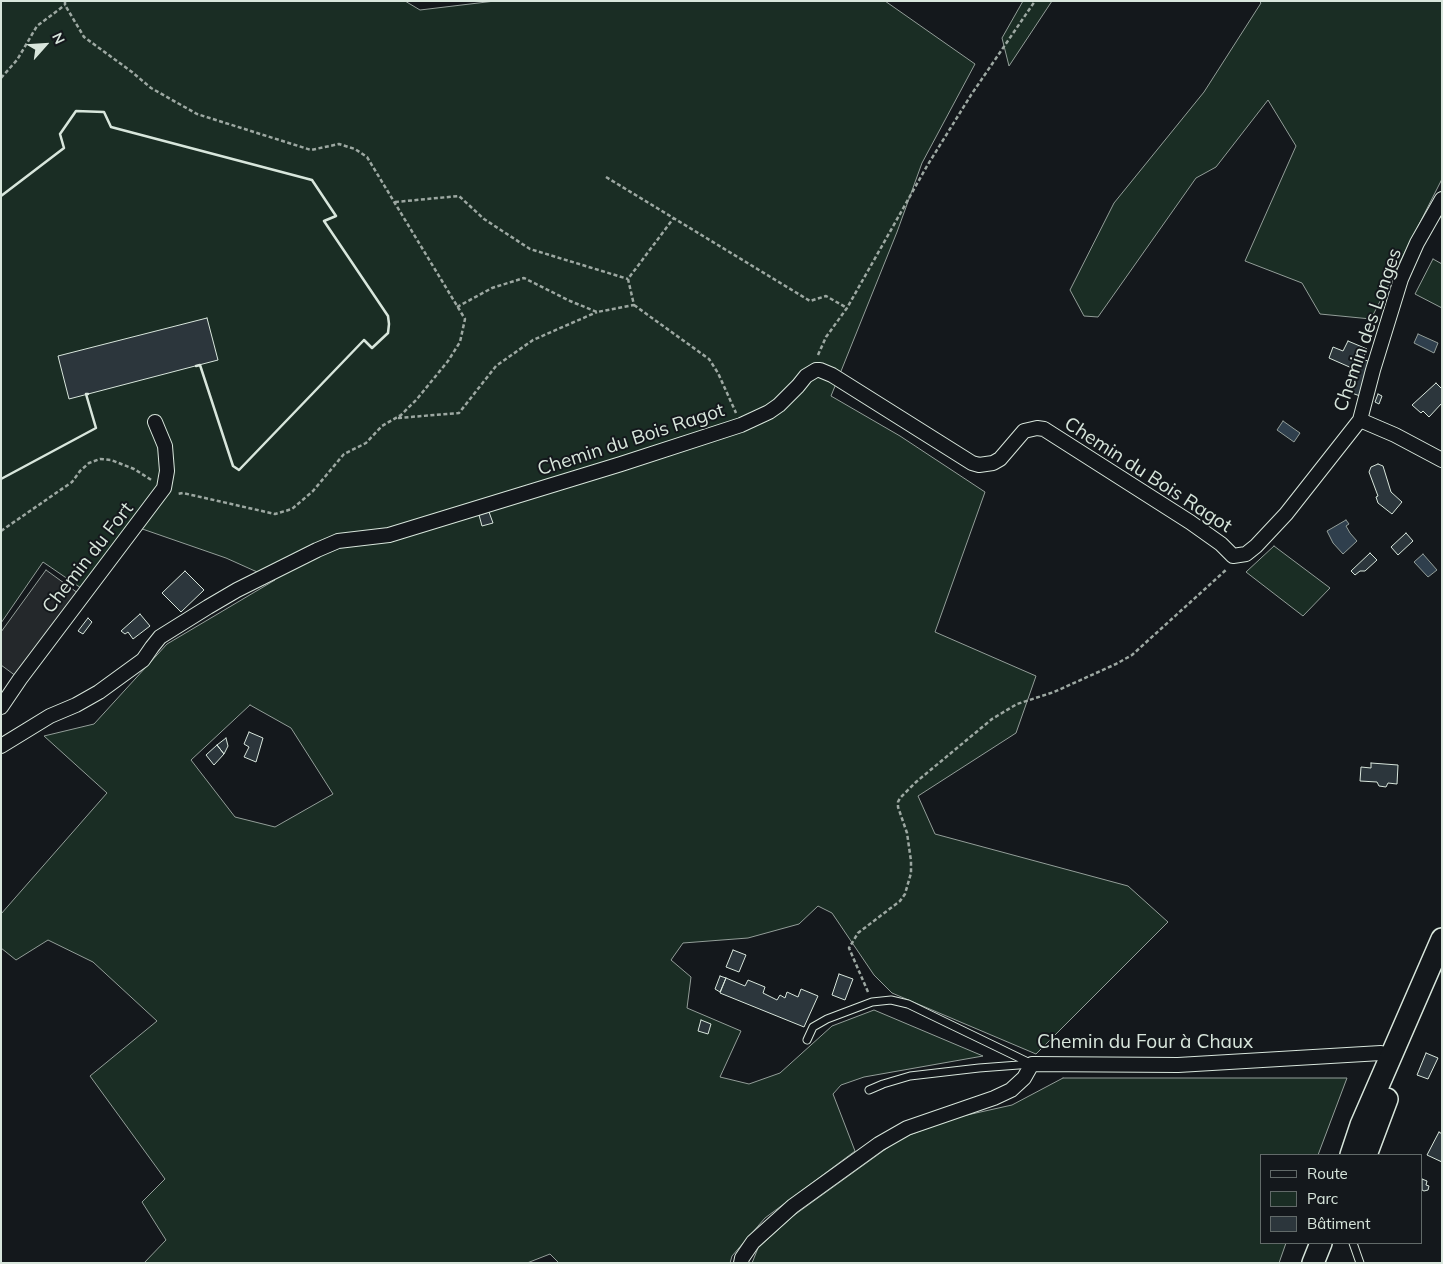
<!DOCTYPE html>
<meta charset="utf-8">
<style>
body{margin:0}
#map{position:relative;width:1443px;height:1264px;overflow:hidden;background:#14181c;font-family:Mulish,sans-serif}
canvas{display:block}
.frame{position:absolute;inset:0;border:2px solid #d8e6dc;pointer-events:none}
.legend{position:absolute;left:1260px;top:1154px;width:162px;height:90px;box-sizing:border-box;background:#14181c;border:1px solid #626a69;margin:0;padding:6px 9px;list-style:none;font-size:15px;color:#d8e6dc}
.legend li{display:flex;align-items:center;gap:10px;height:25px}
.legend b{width:25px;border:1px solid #626a69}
.north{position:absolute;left:20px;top:20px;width:50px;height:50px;-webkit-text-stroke:4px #14181c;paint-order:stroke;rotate:64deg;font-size:14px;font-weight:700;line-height:20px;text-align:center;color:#d8e6dc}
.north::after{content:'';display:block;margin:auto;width:18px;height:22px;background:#d8e6dc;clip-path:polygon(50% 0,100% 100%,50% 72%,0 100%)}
</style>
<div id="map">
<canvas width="1443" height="1264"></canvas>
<div class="frame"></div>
<ul class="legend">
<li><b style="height:6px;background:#14181c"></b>Route</li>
<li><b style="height:14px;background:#1a2d24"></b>Parc</li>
<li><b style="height:14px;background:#2c363c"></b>Bâtiment</li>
</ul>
<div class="north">N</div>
</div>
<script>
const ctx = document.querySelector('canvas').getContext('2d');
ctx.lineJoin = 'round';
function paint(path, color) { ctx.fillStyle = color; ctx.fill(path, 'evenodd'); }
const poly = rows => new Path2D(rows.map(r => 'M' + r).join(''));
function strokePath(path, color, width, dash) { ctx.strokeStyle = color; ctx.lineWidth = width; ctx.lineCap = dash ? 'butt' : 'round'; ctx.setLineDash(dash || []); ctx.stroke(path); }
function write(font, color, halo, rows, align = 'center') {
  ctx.font = font + ' Mulish,sans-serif'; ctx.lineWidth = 4; ctx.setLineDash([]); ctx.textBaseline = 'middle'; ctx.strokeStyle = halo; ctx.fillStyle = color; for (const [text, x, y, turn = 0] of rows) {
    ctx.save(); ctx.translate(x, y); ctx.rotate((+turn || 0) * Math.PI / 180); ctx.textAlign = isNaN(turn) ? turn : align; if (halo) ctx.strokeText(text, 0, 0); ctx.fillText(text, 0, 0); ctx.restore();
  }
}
const green = poly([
 [1,1,405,1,420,10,495,1,885,1,975,64,922,163,897,232,831,396,900,436,985,492,935,632,1036,676,1016,733,918,796,935,834,1128,886,1168,922,1036,1054,892,993,874,975,832,913,818,906,799,924,748,938,683,943,671,960,691,977,687,1008,741,1031,720,1077,749,1084,780,1073,832,1026,874,1010,983,1056,864,1077,841,1085,833,1094,855,1151,765,1218,732,1256,730,1263,559,1263,550,1254,527,1263,144,1263,166,1240,142,1202,165,1179,90,1076,157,1021,93,962,48,940,16,960,1,948,1,914,107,793,44,736,94,724,167,644,275,580,226,558,128,524,81,588,43,562,1,623,1,1],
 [250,705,291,728,333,794,275,827,235,817,191,760,250,705],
 [1023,1,1052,1,1009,66,1002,38,1023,1],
 [1259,1,1442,1,1442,179,1371,319,1320,314,1302,283,1245,261,1296,146,1268,100,1216,167,1196,178,1098,317,1084,316,1070,290,1114,203,1204,92,1261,3,1259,1],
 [1433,259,1442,264,1442,308,1415,294,1433,259],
 [1274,546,1330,588,1303,616,1246,572,1274,546],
 [1063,1078,1347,1078,1318,1155,1262,1155,1262,1243,1286,1243,1279,1263,752,1263,758,1248,793,1216,901,1138,958,1117,1012,1105,1063,1078]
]);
paint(green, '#1a2d24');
strokePath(green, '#939e99', 1);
const parking = poly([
 [46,570,82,596,20,679,1,665,1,632,46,570]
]);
paint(parking, '#24282b');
strokePath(parking, '#939e99', 1);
const water = poly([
 [1418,334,1438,343,1434,353,1414,343,1418,334],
 [1283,421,1300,433,1294,442,1277,430,1283,421],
 [1346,520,1349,524,1346,526,1350,533,1357,541,1343,554,1333,543,1327,531,1346,520],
 [1423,554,1437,570,1428,577,1414,562,1423,554]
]);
paint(water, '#2f3f4d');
strokePath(water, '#939e99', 1);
const building = poly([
 [207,318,218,360,69,399,58,356,207,318],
 [1348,341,1367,349,1363,359,1370,362,1360,396,1349,392,1348,389,1354,369,1329,358,1333,347,1343,351,1348,341],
 [1436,383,1442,389,1442,403,1429,417,1423,411,1421,413,1412,405,1436,383],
 [1378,394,1382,396,1379,404,1375,402,1378,394],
 [1378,464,1383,466,1391,492,1402,502,1392,514,1378,503,1376,497,1378,496,1369,472,1371,467,1378,464],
 [489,512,493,523,482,526,479,515,489,512],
 [1406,533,1413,541,1398,555,1391,547,1406,533],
 [1370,553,1377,560,1365,571,1360,571,1355,575,1351,571,1370,553],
 [185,571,204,590,181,612,162,593,185,571],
 [140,614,150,626,133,639,128,632,125,634,121,631,140,614],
 [88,618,92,622,83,634,78,631,88,618],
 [249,732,263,738,256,762,244,757,249,747,244,744,249,732],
 [226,738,228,746,224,754,217,745,226,738],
 [217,745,224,754,214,765,206,755,217,745],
 [1371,763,1398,765,1397,784,1388,783,1386,787,1379,786,1377,782,1360,781,1361,767,1371,768,1371,763],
 [733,950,746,955,739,972,726,967,733,950],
 [839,974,853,979,845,1000,832,995,839,974],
 [720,976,726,978,720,992,715,989,720,976],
 [726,978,745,986,748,980,765,987,763,993,777,1000,780,995,785,998,787,992,798,997,801,989,818,996,804,1027,720,993,726,978],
 [701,1020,711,1024,708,1034,698,1031,701,1020],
 [1426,1053,1438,1058,1428,1079,1417,1075,1426,1053],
 [1439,1132,1442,1134,1442,1162,1427,1155,1439,1132],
 [1422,1179,1427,1181,1426,1185,1429,1186,1428,1190,1424,1191,1422,1190,1422,1179]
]);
paint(building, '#2c363c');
strokePath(building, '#d8e6dc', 1);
const service = poly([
 [807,1040,813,1027,827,1019,872,1002,891,1000,908,1004,1032,1064],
 [869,1090,883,1084,910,1076,979,1068,1032,1064],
 [1353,1243,1360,1263]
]);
const minor = poly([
 [1360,420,1395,435,1442,460],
 [1,707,20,679,164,488,167,471,165,446,155,422],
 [1,746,50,716,76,705,99,692,143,660,152,647,160,637,208,607,237,590,317,550,338,541,389,535,621,464,741,425,769,412,779,405,798,386,806,376,816,370,820,370,832,375,972,463,979,465,993,463,1000,459,1024,431,1037,428,1044,429,1190,522,1221,544,1233,556,1246,554,1256,546,1286,514,1360,420,1373,370,1401,279,1417,243,1442,199],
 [741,1263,742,1258,753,1242,793,1206,879,1144,907,1128,994,1098,1011,1090,1024,1078,1032,1064,1178,1065,1381,1053,1390,1057]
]);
const primary = poly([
 [1351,1155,1361,1125,1442,939],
 [1366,1155,1387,1099],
 [1313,1263,1321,1243]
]);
strokePath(service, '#d8e6dc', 9);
strokePath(minor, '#d8e6dc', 16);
strokePath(primary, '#d8e6dc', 24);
strokePath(poly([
 [65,1,65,5,84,37,132,72,151,88,197,114,311,150,339,144,355,149,367,157,465,319,460,342,448,361,417,399,401,415,382,426,366,443,344,454,313,491,292,509,275,514,183,493,177,494],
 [1,78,17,60,37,26,65,5],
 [606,177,810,301,826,296,847,308],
 [395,202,459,196,484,219,530,249,628,279],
 [634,305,709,359,718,373,736,413],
 [457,307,492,288,524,278,570,301,597,312,634,305,628,279,673,219],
 [818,355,826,337,847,308,927,166,971,95,1035,1],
 [398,418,459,413,496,366,533,340,597,312],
 [1,531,72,482,80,471,89,463,100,459,111,460,134,469,153,481],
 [868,992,849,948,858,933,900,901,905,894,911,873,911,861,907,833,898,807,898,802,900,798,916,782,992,719,1017,704,1054,692,1116,664,1132,655,1227,569]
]), '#9da8a2', 2.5, [4, 2.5]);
strokePath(service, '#14181c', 7);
strokePath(minor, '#14181c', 14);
strokePath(primary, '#14181c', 21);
strokePath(poly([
 [1,196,64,148,60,134,76,111,104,112,111,127,312,180,336,216,324,221,388,316,389,324,388,333,372,348,364,340,239,470,233,466,200,365,196,366],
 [1,479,96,428,86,394,88,394]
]), '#d8e6dc', 2.5);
write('19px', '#d8e6dc', '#14181c', [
 ["Chemin des Longes",1368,330,-71],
 ["Chemin du Bois Ragot",631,440,-18],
 ["Chemin du Bois Ragot",1148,475,33],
 ["Chemin du Fort",88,558,-52],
 ["Chemin du Four à Chaux",1145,1042]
]);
</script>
